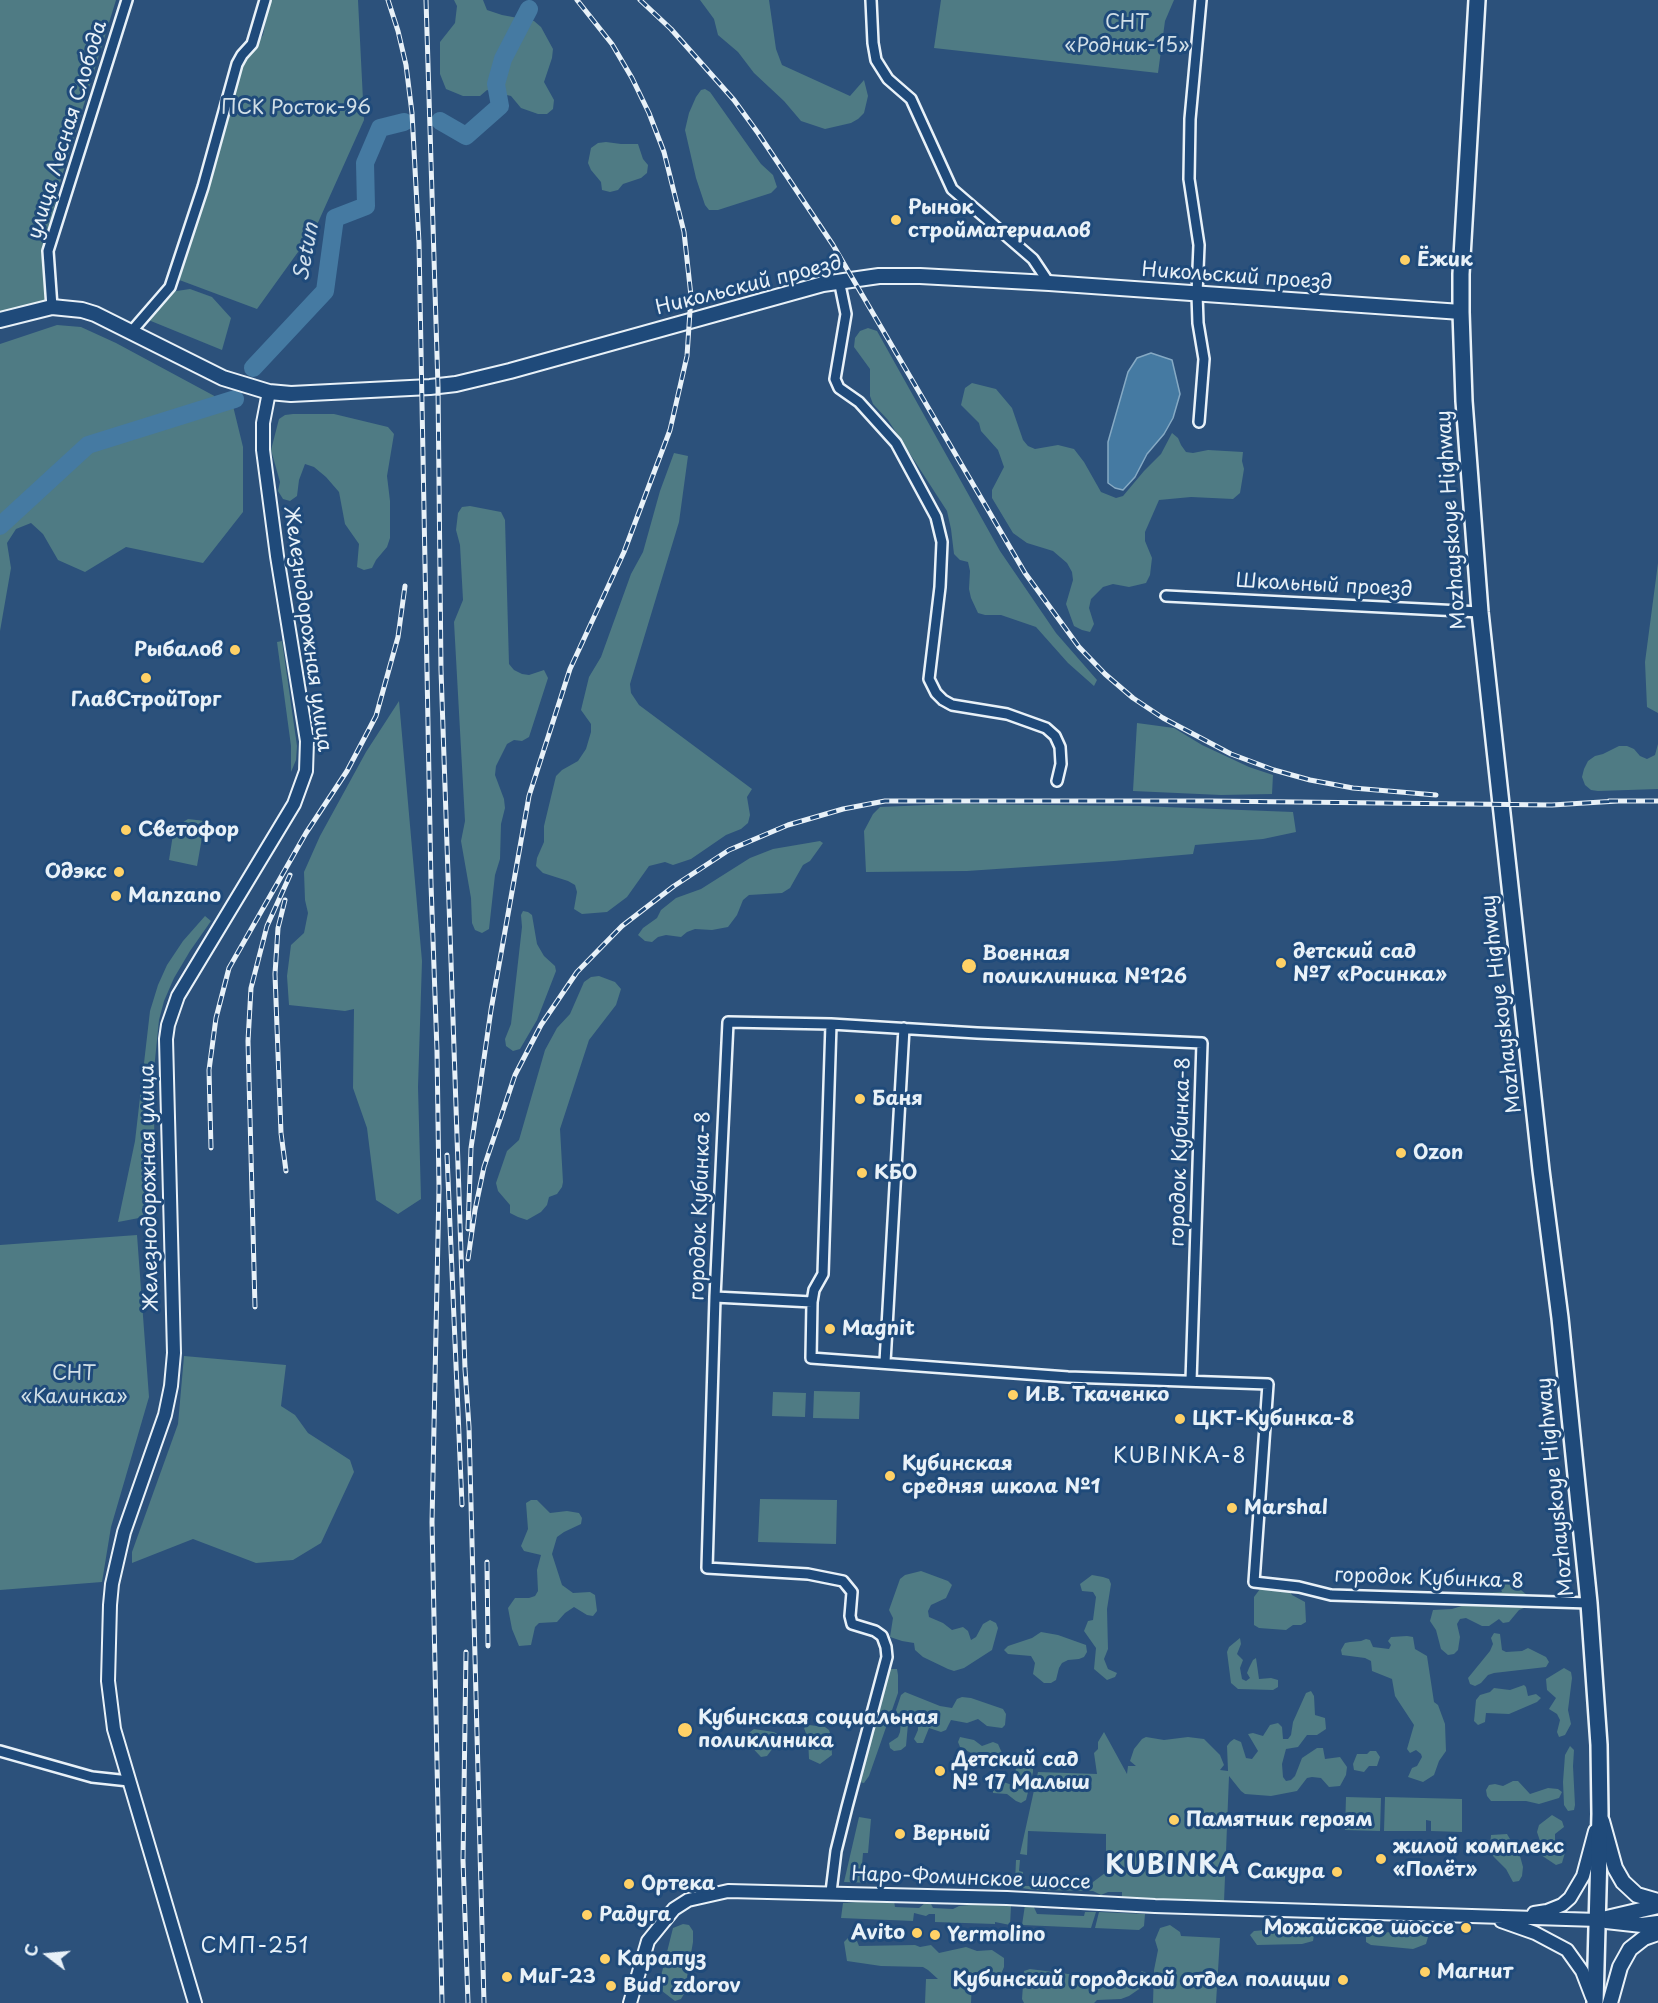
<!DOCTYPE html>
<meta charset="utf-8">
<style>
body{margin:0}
#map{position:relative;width:1658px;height:2003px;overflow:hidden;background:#2c517b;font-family:"Playpen Sans",sans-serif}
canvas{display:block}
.north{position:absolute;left:18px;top:1925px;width:60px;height:60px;-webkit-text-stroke:4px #1f4a7a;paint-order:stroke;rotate:286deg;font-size:16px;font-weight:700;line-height:24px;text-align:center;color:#e8f1f8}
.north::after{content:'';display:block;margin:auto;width:21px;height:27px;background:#e8f1f8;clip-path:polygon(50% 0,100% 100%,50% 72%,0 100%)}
</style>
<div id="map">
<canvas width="1658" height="2003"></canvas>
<div class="north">С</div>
</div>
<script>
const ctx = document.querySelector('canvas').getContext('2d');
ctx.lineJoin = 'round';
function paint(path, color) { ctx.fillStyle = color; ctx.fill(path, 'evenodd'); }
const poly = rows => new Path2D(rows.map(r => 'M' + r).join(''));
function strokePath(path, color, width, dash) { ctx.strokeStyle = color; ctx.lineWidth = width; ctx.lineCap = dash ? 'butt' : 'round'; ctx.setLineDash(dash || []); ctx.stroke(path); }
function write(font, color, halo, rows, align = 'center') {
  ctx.font = font + ' "Playpen Sans",sans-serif'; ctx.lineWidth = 6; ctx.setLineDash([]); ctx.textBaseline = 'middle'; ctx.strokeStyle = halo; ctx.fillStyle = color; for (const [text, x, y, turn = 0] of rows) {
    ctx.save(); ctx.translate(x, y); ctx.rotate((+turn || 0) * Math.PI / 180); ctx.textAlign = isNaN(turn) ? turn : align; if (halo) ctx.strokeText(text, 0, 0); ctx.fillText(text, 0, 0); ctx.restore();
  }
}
paint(poly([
 [0,0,116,0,61,179,44,249,52,307,0,321],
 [270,0,358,0,364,120,316,227,257,309,174,278,237,73,263,35],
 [454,0,483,0,487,10,502,15,534,21,541,27,553,49,552,58,544,82,554,100,553,109,547,114,538,114,521,108,511,96,494,92,487,90,480,96,463,96,446,89,440,74,440,42,455,23,457,6],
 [700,0,769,0,776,49,782,65,850,96,864,80,868,96,864,113,858,119,851,123,825,129,801,121,784,101,754,73,738,52,718,35,714,19],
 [941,0,1174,0,1165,21,1158,73,934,48],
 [705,89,710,92,761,164,773,175,777,187,771,193,718,210,709,210,705,205,696,178,685,130,689,113,696,97,701,90],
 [606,142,621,144,638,144,643,159,648,165,647,173,641,178,623,184,618,190,610,192,602,190,601,182,591,170,588,163,591,148,598,143],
 [190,289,212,297,231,318,222,350,146,319,170,292],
 [57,325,81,327,116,343,233,406,243,447,243,512,203,563,126,547,85,572,58,560,43,534,31,523,16,529,7,543,11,568,0,631,0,344],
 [868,328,877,331,1000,551,1056,633,1097,680,1094,686,1068,663,1036,627,1001,615,985,615,978,613,971,598,969,589,970,571,968,562,960,560,954,554,951,529,947,511,888,420,873,404,870,396,870,369,854,347,855,338,860,331],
 [972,383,996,389,1012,408,1023,440,1028,446,1035,449,1058,445,1074,449,1084,462,1101,492,1116,498,1123,496,1144,471,1161,454,1172,433,1178,438,1181,445,1186,452,1193,453,1208,450,1243,452,1242,461,1244,469,1240,493,1233,499,1191,497,1159,500,1145,532,1145,541,1152,558,1150,575,1146,583,1129,587,1113,584,1103,587,1091,599,1089,608,1094,624,1090,632,1082,630,1074,626,1066,604,1073,580,1072,572,1067,563,1053,551,1027,543,1013,533,992,498,992,490,1004,467,998,450,981,431,979,423,961,405,965,388],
 [293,414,334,414,388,427,394,434,387,476,390,501,390,538,387,547,376,560,372,568,364,570,357,567,359,544,345,524,339,492,326,477,314,467,305,464,299,480,297,496,290,501,283,499,278,491,280,482,271,450,279,419,285,415],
 [674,453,688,456,679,522,630,684,631,693,639,705,752,789,747,797,750,815,748,823,741,829,726,835,691,859,673,865,665,862,649,866,627,897,607,912,582,914,574,909,577,892,575,885,568,881,543,873,536,866,537,858,544,842,544,826,556,776,562,770,578,761,586,749,591,732,591,724,581,710,589,677,601,657,631,574,643,552,660,491],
 [470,506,501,512,505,520,509,664,514,670,522,674,529,675,544,670,548,678,529,737,522,741,514,740,507,744,496,766,495,775,504,799,505,808,501,824,500,859,495,875,489,929,482,933,475,930,472,923,471,898,461,841,465,821,454,622,463,600,460,545,456,530,458,513,462,507],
 [1658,563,1658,713,1647,707,1645,662],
 [282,641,297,746,296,760,291,772,291,746,277,642],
 [399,701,422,961,418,1087,421,1199,398,1214,376,1200,367,1128,353,1088,354,1009,345,1011,289,1005,287,976,291,945,304,933,308,913,305,900,304,872,320,836,366,752],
 [1137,723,1174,728,1202,745,1249,767,1273,775,1272,794,1221,795,1133,791],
 [1658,744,1658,789,1598,791,1591,790,1585,785,1582,777,1584,769,1588,761,1595,756,1603,754,1619,746,1627,746,1634,749,1640,756,1647,759,1655,755],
 [952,804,1140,806,1293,812,1296,832,1263,839,1195,845,1193,854,1114,861,967,871,866,872,864,831,873,814,880,807],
 [188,819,205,821,197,866,169,860,174,828],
 [820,841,823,843,810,861,803,865,790,888,782,893,749,895,743,900,737,915,728,927,712,930,695,929,687,932,681,937,666,935,658,937,652,942,645,941,638,935,643,928,657,918,661,910,676,898,701,889,750,858,773,849],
 [523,911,528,912,532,915,537,944,544,956,555,966,556,971,537,1020,520,1049,513,1051,506,1046,505,1039,511,1024,522,927,521,915],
 [205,916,211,921,190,951,174,978,164,1001,159,1020,153,1080,156,1197,151,1210,139,1218,118,1222,135,1141,150,1011,158,985,167,965,183,941],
 [599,976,615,982,621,989,616,1005,589,1040,560,1129,563,1182,562,1187,557,1194,549,1197,547,1205,541,1212,527,1220,518,1217,510,1213,510,1205,498,1191,496,1183,507,1151,519,1140,545,1050,557,1028,570,1014,584,982,591,977],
 [137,1235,149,1397,111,1527,102,1582,0,1590,0,1245],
 [184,1356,286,1365,281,1406,295,1415,308,1433,350,1460,354,1472,321,1543,293,1560,256,1563,193,1539,132,1563,132,1552,178,1424],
 [814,1391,860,1392,859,1419,813,1418],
 [773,1392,806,1393,805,1417,772,1416],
 [760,1499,837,1500,836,1544,758,1542],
 [531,1500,537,1500,550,1513,567,1511,579,1513,582,1518,581,1524,564,1532,557,1537,552,1554,562,1585,573,1593,590,1592,595,1595,597,1611,593,1616,587,1615,574,1607,565,1613,557,1622,539,1623,535,1627,531,1645,519,1646,512,1629,508,1608,515,1598,529,1598,535,1596,538,1591,537,1570,541,1555,524,1551,521,1546,528,1529,526,1503],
 [921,1571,948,1581,952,1585,946,1598,931,1605,928,1611,929,1617,943,1623,952,1630,963,1627,968,1631,971,1640,976,1637,983,1624,990,1620,996,1623,998,1628,992,1650,964,1668,954,1671,948,1669,923,1657,915,1650,914,1643,902,1641,890,1637,893,1618,889,1610,900,1579,905,1575],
 [1092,1575,1103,1577,1109,1579,1111,1584,1107,1609,1108,1649,1104,1659,1108,1669,1117,1673,1115,1677,1107,1680,1094,1669,1096,1648,1084,1631,1088,1621,1093,1620,1096,1597,1093,1592,1082,1591,1080,1584],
 [1505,1582,1516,1586,1527,1595,1533,1602,1529,1606,1519,1610,1509,1622,1503,1623,1499,1619,1489,1626,1482,1626,1466,1618,1460,1619,1457,1624,1460,1637,1458,1650,1454,1654,1448,1655,1441,1649,1436,1630,1430,1621,1433,1610,1452,1609,1477,1601,1482,1593,1502,1592,1499,1584],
 [1288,1588,1292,1595,1305,1602,1306,1622,1301,1625,1293,1625,1286,1630,1259,1628,1254,1625,1254,1597,1260,1589],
 [1041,1632,1058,1635,1086,1645,1087,1652,1084,1657,1079,1659,1068,1660,1062,1663,1059,1668,1056,1680,1051,1683,1044,1683,1033,1674,1035,1663,1031,1656,1008,1654,1004,1650,1008,1646,1032,1638],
 [1494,1633,1500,1634,1502,1650,1506,1652,1522,1651,1528,1648,1546,1657,1549,1662,1546,1667,1494,1673,1488,1675,1481,1683,1475,1686,1470,1684,1468,1678,1490,1651,1493,1644,1491,1638],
 [1407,1636,1413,1637,1415,1649,1427,1656,1434,1702,1438,1705,1445,1724,1446,1751,1439,1761,1434,1775,1423,1782,1408,1777,1412,1768,1417,1766,1422,1757,1421,1754,1416,1750,1410,1753,1407,1749,1414,1725,1395,1696,1392,1679,1372,1671,1371,1661,1365,1658,1342,1655,1341,1650,1345,1643,1350,1642,1361,1641,1366,1639,1370,1640,1373,1647,1389,1649,1391,1645,1388,1641,1391,1637],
 [1240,1638,1241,1644,1237,1654,1243,1660,1240,1668,1242,1679,1246,1681,1250,1678,1247,1673,1249,1668,1253,1660,1256,1658,1259,1679,1271,1678,1278,1680,1278,1687,1273,1690,1238,1689,1231,1683,1227,1652,1229,1647],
 [1564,1668,1571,1672,1572,1678,1568,1710,1571,1724,1565,1735,1559,1737,1557,1732,1560,1720,1557,1714,1549,1709,1556,1698,1547,1690,1546,1679],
 [891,1669,897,1669,898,1675,898,1693,869,1776,864,1783,859,1782,855,1779,887,1671],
 [1524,1685,1526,1687,1528,1696,1536,1694,1541,1698,1537,1702,1509,1714,1486,1713,1485,1722,1478,1725,1474,1721,1476,1700,1480,1695,1490,1692,1494,1688,1510,1690],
 [1311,1691,1314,1696,1315,1715,1325,1718,1326,1729,1317,1735,1307,1735,1298,1747,1286,1749,1282,1764,1283,1777,1286,1781,1291,1780,1295,1776,1302,1758,1317,1748,1323,1748,1325,1759,1340,1757,1347,1767,1346,1775,1340,1786,1329,1787,1321,1778,1312,1777,1307,1778,1297,1791,1271,1796,1245,1794,1241,1791,1229,1776,1224,1902,1122,1898,1122,1892,1108,1892,1101,1895,1093,1891,1034,1890,1022,1888,1015,1883,1016,1860,1020,1860,1019,1871,1023,1872,1023,1886,1030,1886,1031,1882,1040,1883,1054,1881,1075,1882,1077,1888,1092,1889,1093,1882,1105,1873,1105,1861,1107,1861,1107,1857,1106,1857,1106,1834,1028,1831,1027,1855,1020,1854,1038,1772,1097,1774,1094,1753,1098,1749,1098,1742,1104,1732,1127,1774,1128,1766,1136,1766,1130,1761,1134,1749,1142,1739,1146,1737,1164,1740,1188,1737,1204,1739,1220,1755,1224,1765,1220,1770,1228,1771,1227,1746,1230,1742,1234,1739,1241,1742,1246,1758,1252,1759,1258,1751,1248,1734,1253,1733,1263,1736,1270,1725,1278,1723,1282,1727,1283,1739,1288,1739,1291,1735,1293,1722,1306,1693],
 [905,1692,940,1706,952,1708,957,1699,962,1697,971,1698,1003,1709,1006,1714,1005,1725,1002,1728,987,1726,978,1719,967,1723,951,1720,946,1730,941,1732,929,1728,923,1743,917,1743,914,1739,918,1730,918,1723,913,1721,908,1724,906,1746,901,1750,894,1751,890,1748,889,1743,898,1737,900,1732,901,1722,896,1710,901,1695],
 [809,1725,825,1727,829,1730,831,1736,832,1755,820,1764,809,1759,808,1739,804,1728],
 [754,1729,774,1732,779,1735,779,1740,767,1756,761,1757,746,1741,745,1736],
 [960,1737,974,1740,982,1746,993,1742,998,1744,1002,1753,1001,1758,996,1760,991,1769,984,1760,960,1747,958,1742],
 [1570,1746,1574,1750,1573,1766,1575,1805,1574,1810,1568,1811,1564,1805,1563,1782,1565,1755],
 [1025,1750,1033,1761,1033,1772,1026,1800,1021,1803,1016,1801,1007,1794,993,1793,993,1783,998,1780,1012,1785,1014,1783,1017,1760,1021,1753],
 [1370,1751,1376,1751,1380,1757,1377,1766,1369,1766,1364,1772,1354,1770,1353,1764,1357,1754,1367,1754],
 [1513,1781,1518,1781,1530,1794,1548,1788,1558,1789,1562,1792,1559,1798,1539,1804,1526,1801,1491,1801,1487,1796,1486,1790,1489,1785,1495,1784,1503,1786],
 [1346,1797,1381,1798,1380,1831,1345,1830],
 [1385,1797,1462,1799,1462,1832,1431,1831,1431,1821,1426,1820,1426,1831,1384,1831],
 [1552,1815,1562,1821,1564,1827,1555,1834,1555,1842,1566,1849,1562,1863,1556,1865,1541,1855,1541,1844,1537,1832,1539,1825],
 [859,1817,871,1819,868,1853,863,1853,861,1877,874,1878,874,1883,844,1882],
 [1507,1834,1520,1856,1523,1867,1522,1876,1519,1881,1513,1882,1506,1869,1493,1856,1490,1847,1491,1835],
 [858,1900,894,1901,895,1907,919,1908,925,1903,931,1904,933,1908,953,1909,959,1906,986,1903,1011,1906,1010,1925,995,1922,995,1924,935,1922,935,1914,929,1914,926,1916,914,1913,913,1921,841,1918,843,1903,857,1902],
 [1025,1905,1033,1905,1037,1914,1084,1916,1085,1912,1096,1912,1091,1928,1022,1925],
 [1099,1912,1145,1914,1144,1926,1139,1930,1095,1928],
 [683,1924,689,1925,693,1931,693,1942,684,1994,681,1999,675,2001,662,1991,660,1980,673,1928],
 [1170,1925,1180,1932,1181,1936,1220,1938,1216,2003,1153,2003,1154,1970,1158,1950,1155,1940,1160,1928],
 [1301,1927,1307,1929,1314,1935,1313,1941,1302,1944,1257,1945,1250,1935,1254,1931],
 [1377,1932,1418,1933,1428,1937,1426,1944,1413,1949,1371,1945,1366,1942,1366,1936],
 [848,1938,857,1941,859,1946,915,1945,920,1947,931,1945,939,1953,966,1947,977,1951,992,1950,1004,1958,1004,1967,999,1979,984,1978,976,1973,969,1973,956,1979,972,1980,971,2003,925,2003,926,1979,938,1979,928,1970,923,1967,881,1966,847,1961,844,1942],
 [1030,1969,1068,1974,1116,1976,1137,1975,1142,1971,1148,1974,1145,1985,1129,1996,1121,1999,1097,2000,1094,2003,1024,2003,1022,1999,1024,1971]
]), '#4f7b84');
const water = poly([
 [1151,353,1172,360,1180,394,1173,418,1164,434,1147,454,1135,477,1123,490,1115,488,1108,483,1108,442,1128,372,1137,358,1151,353]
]);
paint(water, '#457aa2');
strokePath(water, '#86aac4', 1.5);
strokePath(poly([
 [440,121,466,136,500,106,496,84,503,59,529,9],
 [253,368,325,291,335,218,366,206,365,163,380,128,404,122],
 [0,526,88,445,235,399]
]), '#457aa2', 18);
const minor = poly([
 [871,0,873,43,876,60,888,79,911,99,952,189,1033,259,1049,283],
 [839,280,846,314,835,379,839,388,859,402,896,443,936,517,942,542,940,587,929,679,936,693,943,700,952,705,1007,714,1046,728,1055,736,1060,747,1061,764,1057,781],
 [52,307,48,251,127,0],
 [131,332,170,287,203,187,237,64,242,55,252,44,265,0],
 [1199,422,1204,359,1198,323,1197,294,1199,245,1189,179,1190,119,1201,0],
 [1166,596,1480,612],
 [831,1024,823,1274,814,1290,812,1302,811,1358,1068,1377,1268,1384,1254,1582,1299,1587,1331,1595,1589,1603],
 [715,1297,812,1302],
 [885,1362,904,1028],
 [0,1751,92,1777,129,1781],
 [831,1892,836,1851,847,1807,887,1657,886,1647,882,1636,875,1631,852,1624,850,1616,852,1592,843,1581,808,1574,707,1568,715,1297,728,1022,831,1024,977,1033,1202,1043,1191,1381]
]);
const tertiary = poly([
 [1534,1913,1547,1911,1562,1905,1570,1898,1583,1876,1595,1831],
 [1501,1921,1535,1933,1567,1950,1582,1971,1592,1997],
 [195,2003,114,1729,108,1681,110,1605,112,1584,124,1532,165,1415,171,1386,174,1353,166,1039,168,1025,178,996,294,804,306,771,307,741,277,556,263,450,263,423,269,392],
 [630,2003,648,1941,674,1909,688,1900,728,1891,1007,1898,1155,1906,1598,1920]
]);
const secondary = poly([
 [0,320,52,307,82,310,95,314,223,378,269,392,291,394,430,387,456,384,510,371,823,284,879,276,920,276,1049,283,1461,312],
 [1602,1821,1615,1868,1623,1882,1637,1895,1658,1901],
 [1598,1920,1658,1906],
 [1606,1921,1642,1925,1658,1923],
 [1610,2003,1620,1967,1630,1949,1644,1938,1658,1933]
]);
const primary = poly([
 [1477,0,1461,274,1461,312,1464,401,1480,612,1541,1170,1560,1318,1589,1603,1599,1745,1600,1814,1595,2003]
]);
strokePath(minor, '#e8f1f8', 14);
strokePath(tertiary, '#e8f1f8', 16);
strokePath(secondary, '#e8f1f8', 18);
strokePath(primary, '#e8f1f8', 20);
strokePath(minor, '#1f4a7a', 9);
strokePath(tertiary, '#1f4a7a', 12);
strokePath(secondary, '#1f4a7a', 14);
strokePath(primary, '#1f4a7a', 15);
const rail = poly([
 [388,0,398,31,406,65,412,113,419,243,431,884,437,1051,439,1188,432,1522,442,2003],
 [426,0,438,387,441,670,465,1369,469,1427,484,2003],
 [640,0,671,29,734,100,758,133,833,245,1025,573,1079,647,1105,674,1133,698,1163,718,1231,754,1274,770,1310,780,1353,788,1436,795],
 [1609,801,1658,801],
 [285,900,278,928,275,974,281,1133,286,1171],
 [211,1148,209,1070,216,1018,229,968,306,833,347,771,376,716,398,637,405,586],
 [447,1155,462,1505],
 [468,1229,471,1148,491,1010,529,796,570,669,624,552,670,430,687,356,691,296,684,232,664,152,649,113,632,78,612,44,577,0],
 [468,1259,475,1210,484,1167,515,1075,541,1025,577,972,622,926,674,886,729,850,788,825,843,809,885,801,1211,801,1552,805,1618,801],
 [255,1307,248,1041,251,988,267,926,290,875],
 [487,1562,488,1646],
 [466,1652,463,1860,468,2003]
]);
strokePath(rail, '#e8f1f8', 5);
strokePath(rail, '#1f4a7a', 3, [9]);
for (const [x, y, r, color] of [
 [896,220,6,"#ffd166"],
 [1405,260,6,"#ffd166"],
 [235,650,6,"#ffd166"],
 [146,678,6,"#ffd166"],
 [126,830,6,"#ffd166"],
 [119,872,6,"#ffd166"],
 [116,896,6,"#ffd166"],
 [1281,963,6,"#ffd166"],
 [969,966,8,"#ffd166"],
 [860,1099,6,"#ffd166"],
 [1401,1153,6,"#ffd166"],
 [862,1173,6,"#ffd166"],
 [830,1329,6,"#ffd166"],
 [1013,1395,6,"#ffd166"],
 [1180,1419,6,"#ffd166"],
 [890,1476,6,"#ffd166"],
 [1232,1508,6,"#ffd166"],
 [685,1730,8,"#ffd166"],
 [940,1771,6,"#ffd166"],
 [1174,1820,6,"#ffd166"],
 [900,1834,6,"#ffd166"],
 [1381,1859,6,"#ffd166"],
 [1337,1872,6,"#ffd166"],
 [629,1884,6,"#ffd166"],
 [587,1915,6,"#ffd166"],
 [1466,1928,6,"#ffd166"],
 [917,1933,6,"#ffd166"],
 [935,1935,6,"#ffd166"],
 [605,1959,6,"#ffd166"],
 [1425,1972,6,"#ffd166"],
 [507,1977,6,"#ffd166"],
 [1343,1980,6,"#ffd166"],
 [611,1986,6,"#ffd166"]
]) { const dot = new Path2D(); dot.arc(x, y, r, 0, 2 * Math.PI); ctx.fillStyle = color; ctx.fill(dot); strokePath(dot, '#1f4a7a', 2); }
write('20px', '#d1dfe7', '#1f4a7a', [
 ["СНТ",1127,23],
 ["«Родник-15»",1127,46],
 ["ПСК Росток-96",296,108],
 ["СНТ",74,1374],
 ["«Калинка»",74,1397]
]);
write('20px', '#e8f1f8', '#1f4a7a', [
 ["улица Лесная Слобода",68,130,-73],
 ["Никольский проезд",1237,277,4],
 ["Никольский проезд",749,286,-14],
 ["Mozhayskoye Highway",1452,520,-94],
 ["Школьный проезд",1324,586,3],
 ["Железнодорожная улица",307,629,82],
 ["Mozhayskoye Highway",1502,1004,-97],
 ["городок Кубинка-8",1181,1152,-88],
 ["Железнодорожная улица",150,1188,-91],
 ["городок Кубинка-8",701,1206,-88],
 ["Mozhayskoye Highway",1556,1487,-96],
 ["городок Кубинка-8",1429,1579,2],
 ["Наро-Фоминское шоссе",971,1879,2]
]);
write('bold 20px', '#e8f1f8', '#1f4a7a', [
 ["Рынок",908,208],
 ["стройматериалов",908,231],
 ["Ёжик",1417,260],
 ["Рыбалов",223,650,"right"],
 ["ГлавСтройТорг",146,700,"center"],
 ["Светофор",138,830],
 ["Одэкс",107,872,"right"],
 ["Manzano",128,896],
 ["детский сад",1293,952],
 ["№7 «Росинка»",1293,975],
 ["Военная",982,954],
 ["поликлиника №126",982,977],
 ["Баня",872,1099],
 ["Ozon",1413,1153],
 ["КБО",874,1173],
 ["Magnit",842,1329],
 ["И.В. Ткаченко",1025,1395],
 ["ЦКТ-Кубинка-8",1192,1419],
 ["Кубинская",902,1464],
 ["средняя школа №1",902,1487],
 ["Marshal",1244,1508],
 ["Кубинская социальная",698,1718],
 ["поликлиника",698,1741],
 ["Детский сад",952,1760],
 ["№ 17 Малыш",952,1783],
 ["Памятник героям",1186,1820],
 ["Верный",912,1834],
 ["жилой комплекс",1393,1847],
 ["«Полёт»",1393,1870],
 ["Сакура",1325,1872,"right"],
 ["Ортека",641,1884],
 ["Радуга",599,1915],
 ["Можайское шоссе",1454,1928,"right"],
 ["Avito",905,1933,"right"],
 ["Yermolino",947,1935],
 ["Карапуз",617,1959],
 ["Магнит",1437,1972],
 ["МиГ-23",519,1977],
 ["Кубинский городской отдел полиции",1331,1980,"right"],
 ["Bud' zdorov",623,1986]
], 'left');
write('italic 21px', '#d0dfeb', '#1f4a7a', [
 ["Setun",307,252,-79]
]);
ctx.letterSpacing = '1.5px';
write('21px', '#e8f1f8', '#1f4a7a', [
 ["KUBINKA-8",1180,1457],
 ["СМП-251",255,1947]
]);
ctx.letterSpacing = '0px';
ctx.letterSpacing = '1.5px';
write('bold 26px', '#e8f1f8', '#1f4a7a', [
 ["KUBINKA",1173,1867]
]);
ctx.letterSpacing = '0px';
</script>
